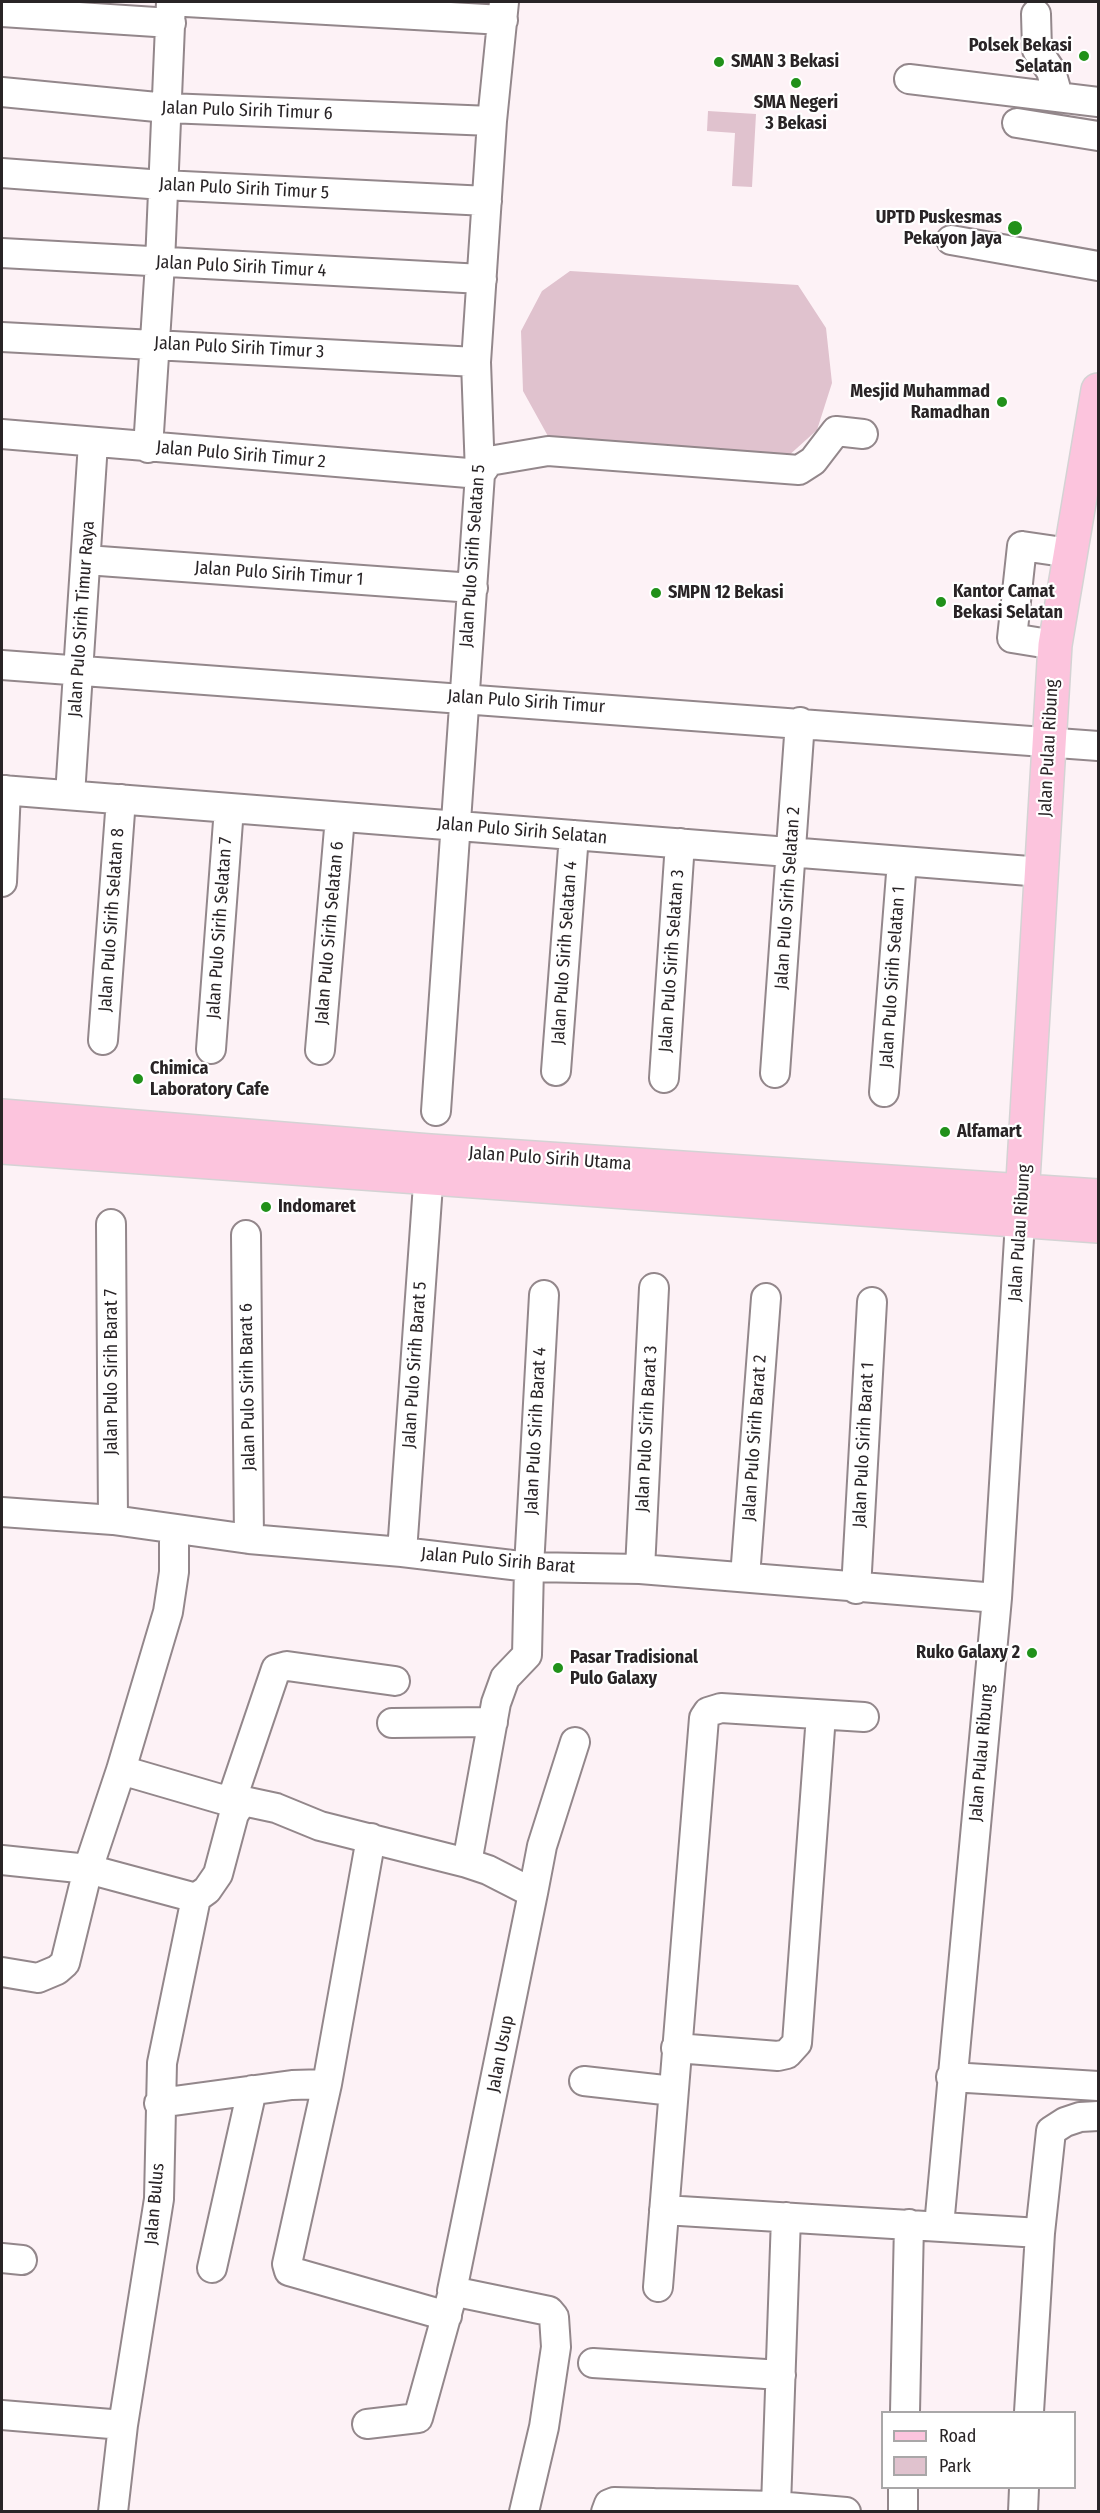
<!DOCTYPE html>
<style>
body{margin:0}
#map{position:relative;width:1100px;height:2513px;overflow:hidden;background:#fdf2f6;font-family:"Fira Sans Condensed",sans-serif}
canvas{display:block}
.frame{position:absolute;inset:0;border:3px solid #292426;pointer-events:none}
.legend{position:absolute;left:881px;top:2411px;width:195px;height:78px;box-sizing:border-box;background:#fff;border:2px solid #a9a7a8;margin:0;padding:8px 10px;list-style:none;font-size:18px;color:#292426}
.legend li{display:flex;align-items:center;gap:12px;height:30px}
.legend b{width:30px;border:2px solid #a9a7a8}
</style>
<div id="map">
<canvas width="1100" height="2513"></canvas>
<div class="frame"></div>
<ul class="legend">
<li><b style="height:8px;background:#fcc4dd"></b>Road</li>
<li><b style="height:16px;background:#e0c2ce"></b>Park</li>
</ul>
</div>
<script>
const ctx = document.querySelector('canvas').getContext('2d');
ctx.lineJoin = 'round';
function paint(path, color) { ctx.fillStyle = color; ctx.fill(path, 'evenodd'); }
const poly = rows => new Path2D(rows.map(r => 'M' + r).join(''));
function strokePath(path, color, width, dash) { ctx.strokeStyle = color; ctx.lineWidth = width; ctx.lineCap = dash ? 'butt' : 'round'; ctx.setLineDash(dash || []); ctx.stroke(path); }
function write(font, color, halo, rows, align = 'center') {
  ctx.font = font + ' "Fira Sans Condensed",sans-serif'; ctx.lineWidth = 4.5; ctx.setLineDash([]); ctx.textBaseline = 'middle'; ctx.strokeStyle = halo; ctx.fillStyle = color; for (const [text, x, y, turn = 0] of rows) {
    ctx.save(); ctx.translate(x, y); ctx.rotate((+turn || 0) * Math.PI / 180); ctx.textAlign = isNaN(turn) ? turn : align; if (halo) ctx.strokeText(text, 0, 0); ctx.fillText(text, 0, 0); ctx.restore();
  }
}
paint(poly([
 [708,111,756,114,752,187,732,186,735,133,707,131],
 [570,271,798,285,826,328,832,383,817,430,786,458,549,438,523,391,521,331,542,291]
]), '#e0c2ce');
const minor = poly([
 [186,2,503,20],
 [2,12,171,23],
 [1036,14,1037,50,1051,71,1058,96],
 [909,79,1098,102],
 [2,92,167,108,492,121],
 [1017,123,1098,136],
 [2,173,163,185,487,201],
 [951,240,1098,266],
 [2,253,482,279],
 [2,337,476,362],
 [2,434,480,474,489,461,548,451,799,470,813,461,836,431,863,434],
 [148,448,160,263,171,2],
 [86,560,473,588],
 [1055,645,1012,638,1022,546,1070,553],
 [2,665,1098,746],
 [2,790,1042,872],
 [70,795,93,443],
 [2,882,6,790],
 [103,1040,121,799],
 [211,1049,229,808],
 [320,1050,340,817],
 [556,1071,574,835],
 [775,1073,800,722],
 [664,1078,680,843],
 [884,1092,902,861],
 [436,1111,480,474,476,362,492,121,504,2],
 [111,1224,113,1520],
 [246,1235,249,1539],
 [2,1512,113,1520,249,1539,402,1552,529,1567,640,1569,997,1598],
 [402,1552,430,1156],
 [640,1569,654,1288],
 [745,1577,766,1298],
 [856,1589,872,1302],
 [392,1723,493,1722],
 [121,1770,224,1800,234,1793,276,1669,287,1666,395,1681],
 [2,1860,88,1869,196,1898],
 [467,1863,496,1703,505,1678,527,1655,529,1567,544,1295],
 [533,1893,542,1846,575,1742],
 [2,1972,38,1978,57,1970,65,1963,88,1869,121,1770,168,1612,174,1572,174,1529],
 [676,2048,778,2056,787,2054,797,2043,821,1715],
 [951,2077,1098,2086],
 [584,2081,673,2091],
 [327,2084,287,2264,289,2271,447,2316],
 [159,2103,292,2085,327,2084,371,1838],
 [664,2210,1040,2233],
 [939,2226,997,1598,1020,1222],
 [2,2258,22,2260],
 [212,2268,252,2090],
 [658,2287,704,1718,708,1712,721,1708,864,1717],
 [593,2363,781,2375],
 [905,2412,909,2224],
 [1029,2412,1040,2233,1051,2131,1065,2122,1080,2117,1098,2116],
 [2,2415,123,2425],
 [367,2424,418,2418,451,2299],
 [653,2503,776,2506,846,2512],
 [776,2506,786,2217],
 [113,2512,123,2425,159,2199,162,2063,196,1898,207,1890,218,1874,234,1814,240,1805,248,1802,276,1808,320,1826,467,1863,488,1870,533,1893,452,2291,549,2311,554,2317,556,2347,544,2427,524,2512],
 [606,2512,609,2504,614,2502,653,2503,652,2512],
 [903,2512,903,2488],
 [1023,2512,1024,2488]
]);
const major = poly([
 [2,1116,430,1151,1098,1196],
 [2,1147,1098,1226],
 [1021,1214,1055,645,1098,390]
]);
strokePath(minor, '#93878b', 32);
strokePath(major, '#d4d3d4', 36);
strokePath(minor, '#fff', 28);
strokePath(major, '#fcc4dd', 33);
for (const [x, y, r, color] of [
 [1084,56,6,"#21911a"],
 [719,62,6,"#21911a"],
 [796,83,6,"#21911a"],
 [1015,228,8,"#21911a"],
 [1002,402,6,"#21911a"],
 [656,593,6,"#21911a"],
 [941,602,6,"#21911a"],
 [138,1079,6,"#21911a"],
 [945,1132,6,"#21911a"],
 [266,1207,6,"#21911a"],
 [1032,1653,6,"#21911a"],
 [558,1668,6,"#21911a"]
]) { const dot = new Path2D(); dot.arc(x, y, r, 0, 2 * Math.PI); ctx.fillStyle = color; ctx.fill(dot); strokePath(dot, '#fff', 2); }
write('bold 18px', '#292426', '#fff', [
 ["Polsek Bekasi",1072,46,"right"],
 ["Selatan",1072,67,"right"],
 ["SMAN 3 Bekasi",731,62],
 ["SMA Negeri",796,103,"center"],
 ["3 Bekasi",796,124,"center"],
 ["UPTD Puskesmas",1002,218,"right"],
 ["Pekayon Jaya",1002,239,"right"],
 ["Mesjid Muhammad",990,392,"right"],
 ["Ramadhan",990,413,"right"],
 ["Kantor Camat",953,592],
 ["Bekasi Selatan",953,613],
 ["SMPN 12 Bekasi",668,593],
 ["Chimica",150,1069],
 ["Laboratory Cafe",150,1090],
 ["Alfamart",957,1132],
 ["Indomaret",278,1207],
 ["Ruko Galaxy 2",1020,1653,"right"],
 ["Pasar Tradisional",570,1658],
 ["Pulo Galaxy",570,1679]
], 'left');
write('18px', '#292426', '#fff', [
 ["Jalan Pulo Sirih Timur 6",247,111,2],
 ["Jalan Pulo Sirih Timur 5",244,189,3],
 ["Jalan Pulo Sirih Timur 4",241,267,3],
 ["Jalan Pulo Sirih Timur 3",239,348,3],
 ["Jalan Pulo Sirih Timur 2",241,455,5],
 ["Jalan Pulo Sirih Selatan 5",473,556,-86],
 ["Jalan Pulo Sirih Timur 1",279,574,4],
 ["Jalan Pulo Sirih Timur Raya",82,619,-86],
 ["Jalan Pulo Sirih Timur",526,702,4],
 ["Jalan Pulau Ribung",1049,748,-87],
 ["Jalan Pulo Sirih Selatan",522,831,5],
 ["Jalan Pulo Sirih Selatan 2",788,898,-86],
 ["Jalan Pulo Sirih Selatan 8",112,920,-86],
 ["Jalan Pulo Sirih Selatan 7",220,928,-86],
 ["Jalan Pulo Sirih Selatan 6",330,933,-85],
 ["Jalan Pulo Sirih Selatan 4",565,953,-86],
 ["Jalan Pulo Sirih Selatan 3",672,961,-86],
 ["Jalan Pulo Sirih Selatan 1",893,977,-86],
 ["Jalan Pulo Sirih Utama",550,1159,4],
 ["Jalan Pulau Ribung",1020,1233,-86],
 ["Jalan Pulo Sirih Barat 5",415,1365,-86],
 ["Jalan Pulo Sirih Barat 7",112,1372,-90],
 ["Jalan Pulo Sirih Barat 6",248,1387,-91],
 ["Jalan Pulo Sirih Barat 3",647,1429,-87],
 ["Jalan Pulo Sirih Barat 4",536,1431,-87],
 ["Jalan Pulo Sirih Barat 2",755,1438,-86],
 ["Jalan Pulo Sirih Barat 1",864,1445,-87],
 ["Jalan Pulo Sirih Barat",498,1561,5],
 ["Jalan Pulau Ribung",982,1753,-85],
 ["Jalan Usup",501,2054,-79],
 ["Jalan Bulus",155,2204,-85]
]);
</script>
